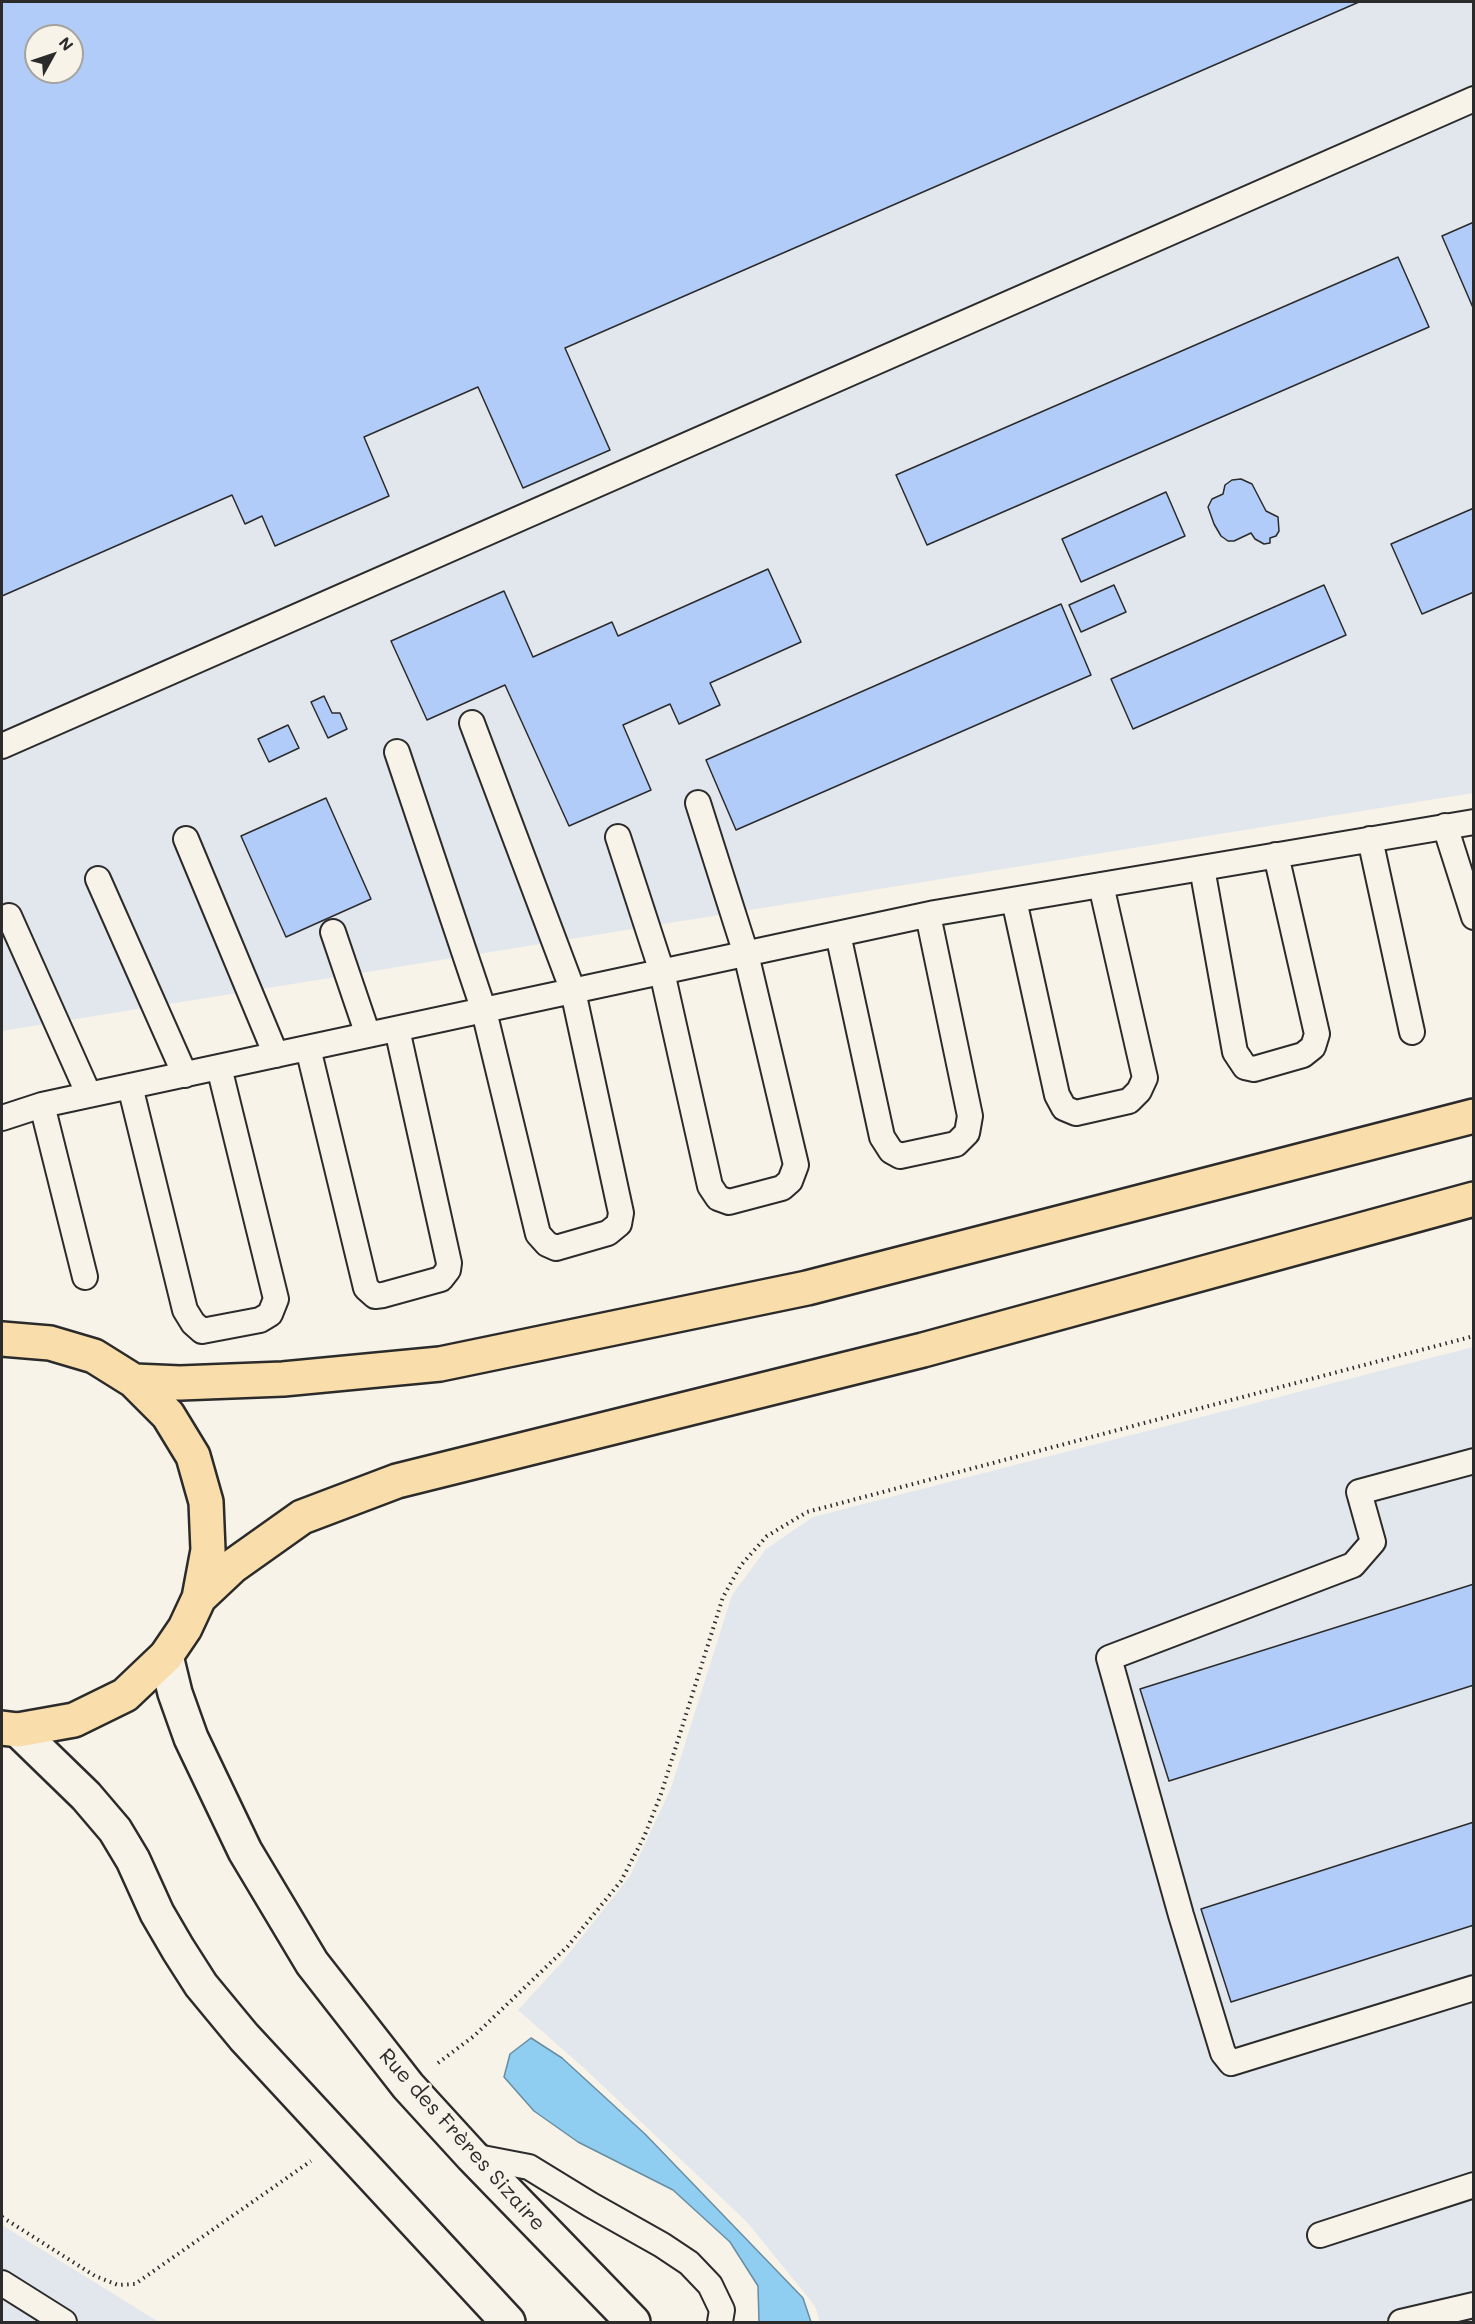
<!DOCTYPE html>
<meta charset="utf-8">
<style>
body{margin:0}
#map{position:relative;width:1475px;height:2324px;overflow:hidden;background:#f7f3e8;font-family:Mali,sans-serif}
canvas{display:block}
.frame{position:absolute;inset:0;border:3px solid #2b2b2b;pointer-events:none}
.north{position:absolute;left:24px;top:24px;width:60px;height:60px;box-sizing:border-box;background:#f7f3e8;border:2px solid #a5a39c;border-radius:50%;rotate:50deg;font-size:16px;font-weight:700;line-height:24px;text-align:center;color:#2b2b2b}
.north::after{content:'';display:block;margin:auto;width:21px;height:27px;background:#2b2b2b;clip-path:polygon(50% 0,100% 100%,50% 72%,0 100%)}
</style>
<div id="map">
<canvas width="1475" height="2324"></canvas>
<div class="frame"></div>
<div class="north">N</div>
</div>
<script>
const ctx = document.querySelector('canvas').getContext('2d');
ctx.lineJoin = 'round';
function paint(path, color) { ctx.fillStyle = color; ctx.fill(path, 'evenodd'); }
const poly = rows => new Path2D(rows.map(r => 'M' + r).join(''));
function strokePath(path, color, width, dash) { ctx.strokeStyle = color; ctx.lineWidth = width; ctx.lineCap = dash ? 'butt' : 'round'; ctx.setLineDash(dash || []); ctx.stroke(path); }
function write(font, color, halo, rows, align = 'center') {
  ctx.font = font + ' Mali,sans-serif'; ctx.lineWidth = 5; ctx.setLineDash([]); ctx.textBaseline = 'middle'; ctx.strokeStyle = halo; ctx.fillStyle = color; for (const [text, x, y, turn = 0] of rows) {
    ctx.save(); ctx.translate(x, y); ctx.rotate((+turn || 0) * Math.PI / 180); ctx.textAlign = isNaN(turn) ? turn : align; if (halo) ctx.strokeText(text, 0, 0); ctx.fillText(text, 0, 0); ctx.restore();
  }
}
paint(poly([
 [2,2,1473,2,1473,793,2,1031],
 [36,36,72,36,72,72,36,72],
 [1473,1347,1473,2322,820,2322,815,2306,747,2222,585,2069,518,2010,562,1962,630,1876,671,1788,732,1595,766,1549,813,1517],
 [2,2225,159,2322,2,2322]
]), '#e2e7ed');
const water = poly([
 [531,2038,562,2058,645,2134,803,2298,811,2322,759,2322,758,2286,730,2242,673,2190,578,2142,534,2111,504,2077,510,2054,531,2038]
]);
paint(water, '#90cef1');
strokePath(water, '#688da2', 1.5);
const building = poly([
 [2,2,1359,2,565,348,610,450,523,488,478,387,364,437,389,496,275,546,262,516,245,524,232,495,2,596,2,2],
 [36,36,72,36,72,72,36,72,36,36],
 [1474,222,1474,310,1442,236,1474,222],
 [1398,257,1429,327,927,545,896,475,1398,257],
 [1241,479,1252,484,1266,511,1278,517,1279,531,1276,536,1270,538,1270,543,1264,544,1255,539,1251,533,1234,541,1228,541,1221,536,1214,524,1208,507,1212,499,1223,494,1225,485,1232,480,1241,479],
 [1166,492,1185,536,1081,582,1062,539,1166,492],
 [1474,508,1474,592,1422,614,1391,544,1474,508],
 [768,569,801,642,710,683,720,705,679,724,670,704,623,725,651,790,569,826,505,685,427,720,391,641,504,591,533,657,612,622,618,636,768,569],
 [1114,585,1126,612,1081,632,1069,605,1114,585],
 [1324,585,1346,635,1133,729,1111,679,1324,585],
 [1061,604,1091,675,736,830,706,760,1061,604],
 [324,696,332,713,340,713,347,729,328,738,311,702,324,696],
 [288,725,299,748,269,762,258,739,288,725],
 [326,798,371,899,286,937,241,836,326,798],
 [1474,1584,1474,1685,1169,1781,1140,1689,1474,1584],
 [1474,1822,1474,1925,1231,2002,1201,1909,1474,1822]
]);
paint(building, '#b2ccf9');
strokePath(building, '#2b2b2b', 1.5);
const service = poly([
 [2,746,1474,99],
 [397,752,484,1011,538,1234,547,1244,556,1248,608,1233,619,1224,621,1213,573,991,472,723],
 [1445,826,1474,917],
 [618,837,662,972,710,1186,718,1198,729,1202,782,1188,790,1181,796,1165,746,954,698,803],
 [186,839,276,1055],
 [1370,839,1412,1032],
 [1202,868,1235,1052,1245,1067,1254,1069,1303,1055,1313,1047,1317,1034,1276,855],
 [98,879,185,1075],
 [1014,900,1057,1095,1064,1108,1076,1113,1129,1101,1139,1091,1145,1078,1101,885],
 [9,916,89,1095],
 [333,932,368,1035],
 [838,934,882,1137,891,1151,900,1156,956,1144,967,1133,970,1116,928,915],
 [308,1048,366,1288,375,1296,383,1295,441,1279,448,1270,449,1263,397,1029],
 [130,1086,185,1310,193,1323,202,1331,260,1320,270,1314,276,1299,219,1067],
 [42,1105,85,1277],
 [2,1118,42,1105,935,913,1474,822],
 [1474,1461,1359,1492,1373,1542,1353,1565,1109,1658,1181,1915,1223,2053,1231,2063,1474,1988],
 [472,2156,529,2167,591,2205,662,2245,689,2263,710,2285,722,2310,720,2322],
 [1320,2235,1474,2185],
 [2,2283,64,2322],
 [1401,2322,1474,2305]
]);
const tertiary = poly([
 [166,1656,175,1693,191,1738,245,1851,312,1963,408,2086,472,2156,633,2322],
 [18,1730,86,1796,115,1830,133,1860,157,1913,178,1949,201,1985,244,2037,508,2322]
]);
const primary = poly([
 [2,1339,50,1343,94,1356,134,1381,168,1415,193,1456,206,1502,208,1550,199,1598,185,1628,166,1656,125,1695,74,1720,18,1730,2,1728],
 [134,1381,180,1383,283,1379,440,1364,807,1288,1474,1116],
 [199,1598,233,1566,302,1517,397,1481,923,1350,1474,1199]
]);
strokePath(service, '#2b2b2b', 28);
strokePath(tertiary, '#2b2b2b', 38);
strokePath(primary, '#2b2b2b', 38);
strokePath(poly([
 [438,2063,474,2036,568,1946,621,1881,644,1837,661,1794,723,1597,741,1565,767,1536,807,1512,1474,1336],
 [2,2217,95,2276,118,2285,135,2284,311,2161]
]), '#2b2b2b', 4, [1.5, 4.5]);
strokePath(service, '#f7f3e8', 24);
strokePath(tertiary, '#f7f3e8', 33);
strokePath(primary, '#f9deab', 33);
write('21px', '#2b2b2b', '#f7f3e8', [
 ["Rue des Frères Sizaire",462,2140,48]
]);
</script>
